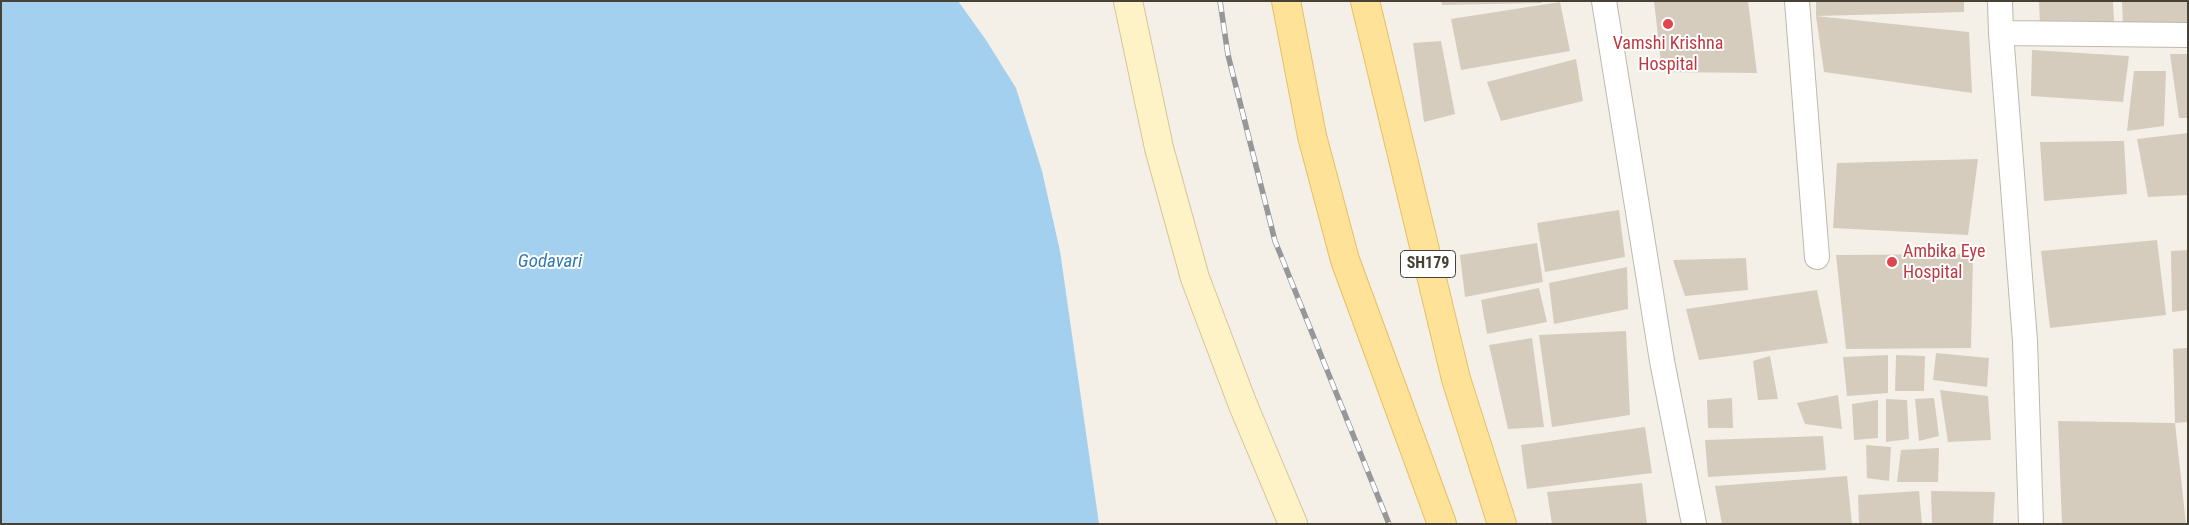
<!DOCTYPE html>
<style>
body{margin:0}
#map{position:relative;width:2189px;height:525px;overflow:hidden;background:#f4f0e8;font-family:"Roboto Condensed",sans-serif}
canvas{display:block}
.frame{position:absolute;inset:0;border:2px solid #474136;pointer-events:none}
</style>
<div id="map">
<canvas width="2189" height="525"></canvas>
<div class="frame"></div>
</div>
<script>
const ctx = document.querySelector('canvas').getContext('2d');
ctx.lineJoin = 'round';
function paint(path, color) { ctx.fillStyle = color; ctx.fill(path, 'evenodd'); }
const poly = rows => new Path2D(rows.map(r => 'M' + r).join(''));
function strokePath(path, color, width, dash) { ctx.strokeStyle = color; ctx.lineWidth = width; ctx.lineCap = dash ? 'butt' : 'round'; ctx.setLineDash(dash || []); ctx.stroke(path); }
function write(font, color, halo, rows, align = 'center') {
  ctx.font = font + ' "Roboto Condensed",sans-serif'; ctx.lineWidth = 4; ctx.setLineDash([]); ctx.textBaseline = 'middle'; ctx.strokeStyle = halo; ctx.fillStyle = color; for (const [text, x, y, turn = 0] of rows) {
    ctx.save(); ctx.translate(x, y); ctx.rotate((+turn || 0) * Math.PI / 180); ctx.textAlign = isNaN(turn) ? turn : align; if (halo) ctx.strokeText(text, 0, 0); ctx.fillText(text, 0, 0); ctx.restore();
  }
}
paint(poly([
 [1,1,958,1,986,40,1016,88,1042,171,1060,251,1099,524,1,524]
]), '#a4d0f0');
paint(poly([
 [1441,1,1542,1,1542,3,1442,5],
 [1654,1,1748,1,1757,73,1662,72],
 [1816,1,1964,1,1964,12,1816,16],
 [2039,1,2113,1,2114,22,2040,24],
 [2122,1,2188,1,2188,28,2123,27],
 [1560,2,1570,51,1461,70,1451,19],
 [1816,16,1969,32,1972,93,1824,72],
 [1441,41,1455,114,1424,122,1413,43],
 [2032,50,2129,56,2123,102,2031,96],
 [2170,54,2188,54,2188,118,2179,118],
 [1576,59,1583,101,1501,121,1487,82],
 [2134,71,2166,71,2164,126,2127,131],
 [2188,133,2188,195,2148,197,2137,139],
 [2124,141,2127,194,2044,201,2040,142],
 [1978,159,1968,235,1833,228,1837,163],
 [1619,210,1625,257,1545,272,1537,223],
 [2157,240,2166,315,2050,328,2041,251],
 [1537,243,1543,282,1465,297,1460,255],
 [2188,250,2188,310,2172,312,2171,251],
 [1973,254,1971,348,1846,349,1836,255],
 [1746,258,1748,290,1685,296,1673,260],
 [1627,267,1628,309,1554,324,1549,283],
 [1539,288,1547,322,1487,334,1481,300],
 [1817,290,1828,343,1699,360,1686,309],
 [1626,331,1630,415,1552,427,1539,335],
 [1532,338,1544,427,1508,429,1489,345],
 [2188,348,2188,422,2175,423,2186,524,2062,524,2058,421,2175,423,2173,349],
 [1936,353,1989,358,1987,387,1933,380],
 [1888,355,1888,393,1847,396,1843,357],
 [1896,355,1925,356,1924,391,1895,391],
 [1770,356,1778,399,1758,400,1753,361],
 [1940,390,1988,396,1991,440,1948,442],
 [1838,395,1842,429,1805,424,1797,403],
 [1732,398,1733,428,1708,428,1707,400],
 [1934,398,1939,436,1919,441,1915,399],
 [1886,399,1907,400,1909,439,1886,442],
 [1878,400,1878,438,1854,440,1852,404],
 [1645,427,1652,473,1527,489,1521,445],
 [1823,436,1826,470,1708,477,1705,440],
 [1866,445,1891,447,1889,481,1867,478],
 [1939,448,1938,482,1897,482,1901,450],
 [1847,476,1852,524,1722,524,1715,486],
 [1642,483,1647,524,1552,524,1547,492],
 [1919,491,1922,524,1859,524,1858,495],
 [1931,491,1995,492,1993,524,1932,524]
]), '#d5ccbd');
const minor = poly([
 [1604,1,1662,361,1694,524],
 [1797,1,1817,257],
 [2000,1,2001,33,2025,341,2031,524],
 [2001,33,2188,35]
]);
const secondary = poly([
 [1128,1,1159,148,1195,278,1243,405,1293,524]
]);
const primary = poly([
 [1286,1,1312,136,1345,260,1442,524],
 [1365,1,1456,379,1502,524]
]);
strokePath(minor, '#bfb8aa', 26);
strokePath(secondary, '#d4c598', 30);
strokePath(primary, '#e4c066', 30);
strokePath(minor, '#fff', 24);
strokePath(secondary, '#fef2c7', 28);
strokePath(primary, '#fee297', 28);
const rail = poly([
 [1220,1,1228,55,1275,241,1389,524]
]);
strokePath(rail, '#979797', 5.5);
strokePath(rail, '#fff', 4, [11]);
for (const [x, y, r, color] of [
 [1668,24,6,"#e0444e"],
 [1892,262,6,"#e0444e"]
]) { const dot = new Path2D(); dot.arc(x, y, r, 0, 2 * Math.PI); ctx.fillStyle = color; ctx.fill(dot); strokePath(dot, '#fff', 2); }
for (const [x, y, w] of [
 [1428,264,55]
]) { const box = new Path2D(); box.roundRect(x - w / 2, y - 13.5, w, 27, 4); ctx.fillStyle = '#fff'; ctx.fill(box); strokePath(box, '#474136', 1); }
write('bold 16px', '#474136', null, [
 ["SH179",1428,264]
]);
write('18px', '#be3a42', '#fff', [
 ["Vamshi Krishna",1668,44],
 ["Hospital",1668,65],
 ["Ambika Eye",1903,252,"left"],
 ["Hospital",1903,273,"left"]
]);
write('italic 19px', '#2f7ab3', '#fff', [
 ["Godavari",550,262]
]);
</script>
